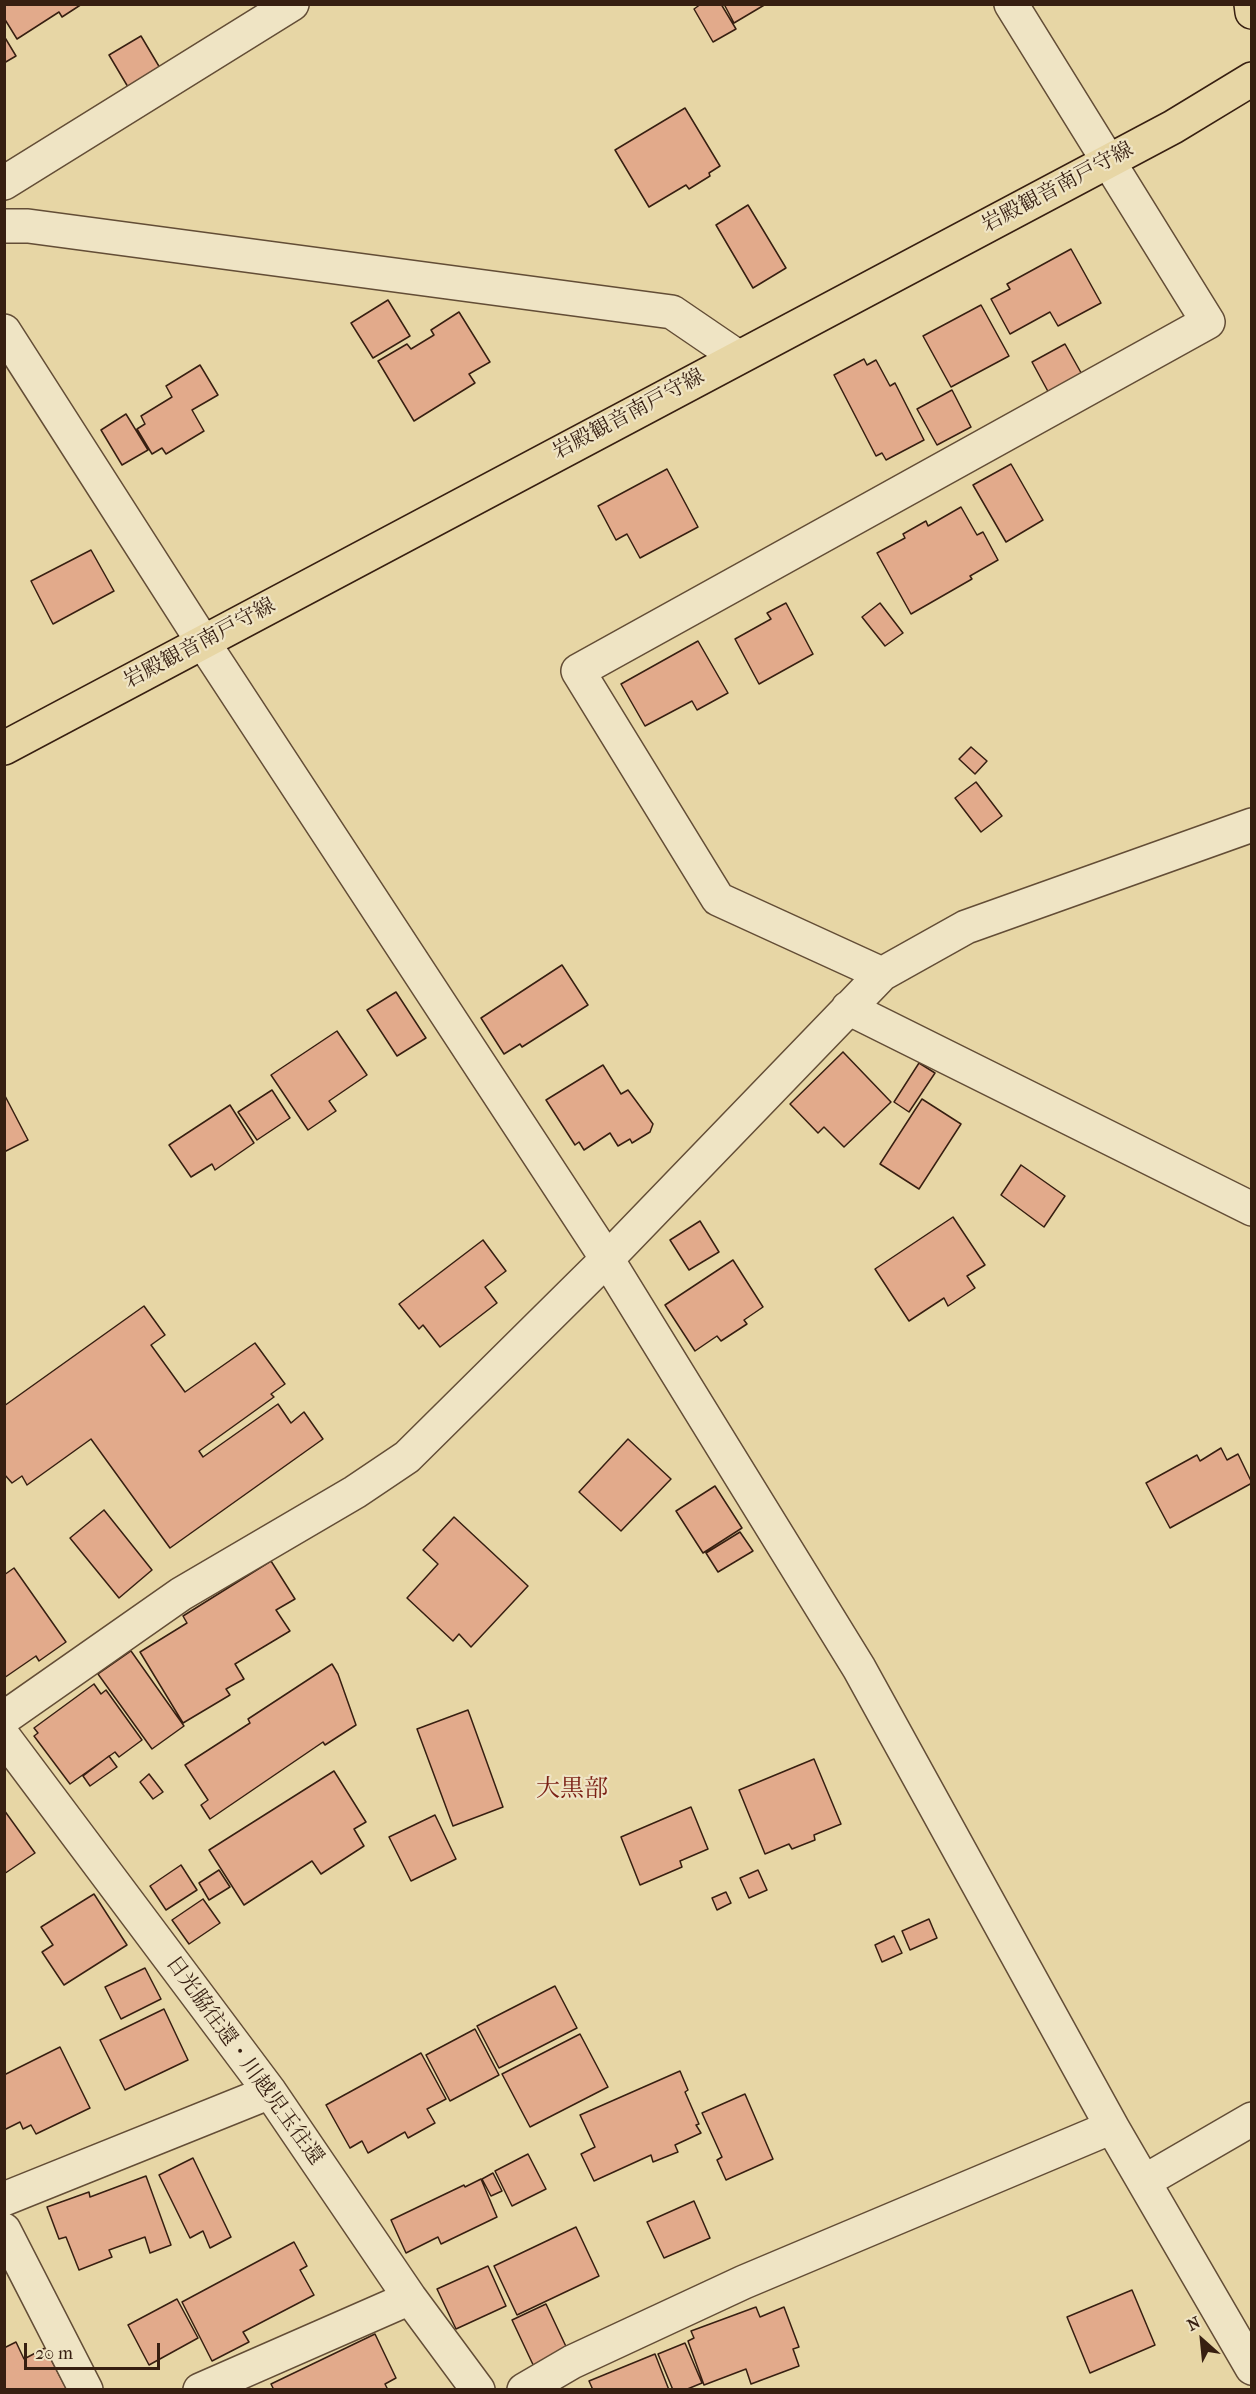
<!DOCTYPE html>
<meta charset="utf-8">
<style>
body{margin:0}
#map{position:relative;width:1256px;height:2394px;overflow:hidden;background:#e7d6a5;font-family:"IM FELL French Canon",serif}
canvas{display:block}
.frame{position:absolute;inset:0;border:6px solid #371f11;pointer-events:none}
.north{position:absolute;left:1172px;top:2310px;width:60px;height:60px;-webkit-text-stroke:4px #efe4c4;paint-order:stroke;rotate:333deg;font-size:16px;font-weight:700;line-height:24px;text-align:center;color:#371f11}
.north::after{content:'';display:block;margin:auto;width:21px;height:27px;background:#371f11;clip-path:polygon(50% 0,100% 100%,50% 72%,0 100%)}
.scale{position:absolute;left:24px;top:2343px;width:136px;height:27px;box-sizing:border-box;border:3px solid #371f11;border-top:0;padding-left:8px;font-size:18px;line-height:21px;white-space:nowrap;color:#371f11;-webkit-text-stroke:4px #efe4c4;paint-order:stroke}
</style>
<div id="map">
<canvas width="1256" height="2394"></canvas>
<div class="frame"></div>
<div class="north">N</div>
<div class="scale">20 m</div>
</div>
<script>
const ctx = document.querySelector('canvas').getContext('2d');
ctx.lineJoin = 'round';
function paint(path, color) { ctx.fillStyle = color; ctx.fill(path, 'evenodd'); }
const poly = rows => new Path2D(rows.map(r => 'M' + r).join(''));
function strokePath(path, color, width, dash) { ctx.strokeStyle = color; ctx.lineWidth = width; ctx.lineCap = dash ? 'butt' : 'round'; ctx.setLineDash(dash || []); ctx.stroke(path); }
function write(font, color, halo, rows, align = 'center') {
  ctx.font = font + ' "IM FELL French Canon","Noto Serif JP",serif'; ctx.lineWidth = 4.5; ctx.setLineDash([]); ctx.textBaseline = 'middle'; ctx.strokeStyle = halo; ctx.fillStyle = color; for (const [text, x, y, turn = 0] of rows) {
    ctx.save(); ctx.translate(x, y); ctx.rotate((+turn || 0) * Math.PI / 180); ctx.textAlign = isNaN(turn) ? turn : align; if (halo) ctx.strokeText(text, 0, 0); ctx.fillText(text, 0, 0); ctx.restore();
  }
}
const building = poly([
 [4,4,82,4,62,17,59,12,17,39,4,18,4,4],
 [701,4,721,4,736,29,713,42,694,9,701,4],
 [724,4,766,4,734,23,724,4],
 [4,36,16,56,4,63,4,36],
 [141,36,160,68,128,87,109,55,141,36],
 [685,108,720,166,709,173,710,176,689,189,686,185,649,207,615,150,685,108],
 [748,205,786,268,753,288,716,225,748,205],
 [1071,249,1101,303,1058,326,1050,312,1010,334,991,299,1010,289,1007,284,1071,249],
 [388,300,410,336,373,358,351,323,388,300],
 [981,305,1009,356,951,387,923,336,981,305],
 [459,312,490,362,469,374,475,383,414,421,378,361,407,344,411,349,434,335,431,330,459,312],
 [1065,344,1084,378,1051,397,1032,362,1065,344],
 [864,359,867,365,876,360,890,386,895,383,924,440,886,460,882,453,876,456,834,375,864,359],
 [200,365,218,395,192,410,204,431,166,454,162,448,152,454,137,429,145,424,141,416,172,397,166,386,200,365],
 [952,390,971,427,937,445,917,409,952,390],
 [126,414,148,450,122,465,101,430,126,414],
 [1011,464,1043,520,1006,542,973,485,1011,464],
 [667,469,698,527,640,558,627,534,616,540,598,506,667,469],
 [961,507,977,535,983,532,998,560,970,576,972,579,911,614,877,553,905,538,903,534,926,521,928,526,961,507],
 [91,550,114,591,53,624,31,581,91,550],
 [786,603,813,654,759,684,735,639,771,619,767,613,786,603],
 [880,603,903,633,885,646,862,617,880,603],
 [698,641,728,693,697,710,692,701,645,726,621,684,698,641],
 [971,747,987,761,975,774,959,759,971,747],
 [976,782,1002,816,981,832,955,798,976,782],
 [562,965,588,1005,522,1047,520,1044,504,1054,481,1018,562,965],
 [396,992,426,1038,397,1056,367,1010,396,992],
 [337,1031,367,1075,329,1101,336,1111,308,1130,271,1075,337,1031],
 [843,1052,891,1102,844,1147,824,1127,818,1133,790,1104,843,1052],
 [919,1063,935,1073,909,1112,894,1102,919,1063],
 [603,1065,621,1094,628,1090,653,1124,650,1132,632,1143,630,1139,618,1146,610,1133,584,1150,579,1142,575,1145,546,1100,603,1065],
 [272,1090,290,1118,257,1140,238,1112,272,1090],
 [4,1094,28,1140,4,1152,4,1094],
 [922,1099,961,1124,919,1189,880,1164,922,1099],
 [230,1105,254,1143,215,1170,212,1164,191,1177,169,1145,230,1105],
 [1021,1165,1065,1196,1044,1227,1001,1195,1021,1165],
 [953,1217,985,1265,967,1276,975,1288,948,1306,944,1298,909,1321,875,1269,953,1217],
 [700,1221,719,1252,689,1270,670,1240,700,1221],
 [483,1240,506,1271,485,1287,497,1303,440,1347,423,1325,419,1329,399,1304,483,1240],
 [733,1260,763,1307,744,1320,747,1324,721,1341,717,1336,695,1351,665,1305,733,1260],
 [144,1306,165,1335,151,1345,185,1392,255,1343,285,1384,271,1394,274,1397,199,1451,203,1457,278,1404,291,1423,304,1412,323,1439,170,1548,91,1439,27,1485,22,1476,12,1483,4,1474,4,1406,144,1306],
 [628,1439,671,1479,621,1531,579,1492,628,1439],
 [1221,1448,1227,1460,1238,1454,1252,1483,1170,1528,1146,1483,1197,1455,1200,1461,1221,1448],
 [715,1486,742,1528,703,1553,676,1511,715,1486],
 [104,1510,152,1570,119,1598,70,1538,104,1510],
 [454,1517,528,1586,471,1647,459,1634,453,1641,407,1598,438,1564,423,1550,454,1517],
 [740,1532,753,1551,718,1572,706,1553,740,1532],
 [271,1561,295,1599,276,1610,290,1631,235,1664,244,1679,226,1689,230,1695,183,1723,140,1652,187,1623,183,1616,271,1561],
 [14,1568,66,1642,39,1661,36,1656,4,1678,4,1575,14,1568],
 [131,1651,184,1726,152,1749,98,1674,131,1651],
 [332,1664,338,1674,356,1725,325,1745,323,1742,210,1819,201,1805,208,1800,185,1765,250,1723,248,1719,332,1664],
 [94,1684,101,1694,106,1690,142,1740,119,1757,115,1752,70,1784,34,1736,38,1733,34,1728,94,1684],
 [468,1710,503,1807,453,1826,417,1729,468,1710],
 [109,1756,117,1767,90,1786,83,1776,109,1756],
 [814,1759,841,1824,814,1835,815,1840,792,1849,789,1844,765,1854,739,1790,814,1759],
 [334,1771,366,1822,354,1829,364,1846,321,1874,312,1861,244,1905,209,1850,334,1771],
 [149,1774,163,1792,153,1799,140,1782,149,1774],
 [691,1807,708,1849,680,1861,682,1867,640,1885,621,1837,691,1807],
 [4,1810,35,1853,4,1874,4,1810],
 [435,1815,456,1859,411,1881,389,1837,435,1815],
 [181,1865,197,1890,166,1910,150,1886,181,1865],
 [219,1870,230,1887,209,1900,199,1883,219,1870],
 [758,1870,767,1890,749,1898,740,1878,758,1870],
 [726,1892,731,1903,717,1910,712,1898,726,1892],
 [94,1894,127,1945,64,1985,42,1952,53,1945,41,1927,94,1894],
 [203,1899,220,1923,189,1944,172,1920,203,1899],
 [929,1919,937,1938,910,1950,902,1931,929,1919],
 [894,1936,902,1953,882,1962,875,1945,894,1936],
 [145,1968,161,1999,121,2019,105,1987,145,1968],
 [555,1986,577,2028,499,2068,477,2026,555,1986],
 [164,2009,188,2060,125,2090,100,2040,164,2009],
 [475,2029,499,2075,450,2101,426,2055,475,2029],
 [580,2034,608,2087,530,2127,502,2074,580,2034],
 [60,2047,90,2108,36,2134,31,2125,23,2129,20,2122,4,2130,4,2075,60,2047],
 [421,2053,446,2099,427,2109,435,2123,408,2138,405,2132,368,2153,362,2141,350,2148,326,2105,421,2053],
 [680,2071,688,2090,685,2092,699,2124,696,2125,701,2133,675,2145,678,2152,653,2162,651,2155,594,2181,581,2154,595,2147,580,2115,680,2071],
 [745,2094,773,2159,726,2180,717,2160,722,2157,702,2113,745,2094],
 [528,2154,546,2189,512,2206,495,2171,528,2154],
 [193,2158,231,2237,210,2248,203,2231,190,2238,159,2175,193,2158],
 [493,2173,502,2191,491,2196,482,2179,493,2173],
 [146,2176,171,2245,150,2253,145,2237,109,2250,112,2257,79,2270,66,2237,59,2239,47,2207,89,2192,90,2197,146,2176],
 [481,2179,497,2217,441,2244,438,2237,406,2253,391,2220,464,2185,465,2187,481,2179],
 [694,2201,710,2238,664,2258,647,2222,694,2201],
 [576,2227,599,2276,517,2315,494,2266,576,2227],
 [294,2242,307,2266,300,2270,314,2295,243,2332,249,2342,212,2361,182,2302,294,2242],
 [488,2266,506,2306,456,2329,437,2289,488,2266],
 [1132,2290,1155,2345,1090,2373,1067,2317,1132,2290],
 [177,2299,198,2338,149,2365,128,2325,177,2299],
 [546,2304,570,2355,536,2371,512,2320,546,2304],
 [756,2307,760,2317,784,2307,799,2347,793,2349,799,2366,751,2384,746,2369,704,2385,688,2341,694,2338,691,2331,756,2307],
 [375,2334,396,2378,385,2384,388,2390,274,2390,271,2384,375,2334],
 [16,2342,24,2359,45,2348,67,2390,4,2390,4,2348,16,2342],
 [685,2343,702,2383,685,2390,673,2390,658,2354,685,2343],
 [655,2354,669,2390,593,2390,589,2381,655,2354]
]);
paint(building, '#e2aa8b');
strokePath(building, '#371f11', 1.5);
const minor = poly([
 [4,183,292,4],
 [4,226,28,226,672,312,738,357],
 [4,331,203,642,607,1259,407,1457,355,1492,181,1594,4,1718],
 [882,974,718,899,578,671,1208,322,1011,4],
 [848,1008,1252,1209],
 [4,1737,270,2092,410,2298,478,2390],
 [1112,2127,1252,2368],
 [1145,2181,1252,2119],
 [4,2199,270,2092],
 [4,2230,86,2390],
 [200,2390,410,2298],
 [524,2390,572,2362,744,2282,1112,2127,859,1668,607,1259,882,974,966,927,1252,825]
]);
const major = poly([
 [4,748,1173,127,1252,79]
]);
const highway = poly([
 [1251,4,1252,12]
]);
strokePath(minor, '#634d36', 36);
strokePath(major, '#371f11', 36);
strokePath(highway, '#371f11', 36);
strokePath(minor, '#efe4c4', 33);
strokePath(major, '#e7d6a5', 33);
strokePath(highway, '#e7d6a5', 33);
write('21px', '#371f11', '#efe4c4', [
 ["岩殿観音南戸守線",1058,188,-28],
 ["岩殿観音南戸守線",629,415,-28],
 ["岩殿観音南戸守線",200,644,-28],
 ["日光脇往還・川越児玉往還",244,2061,54]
]);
write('24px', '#7a1f14', '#efe4c4', [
 ["大黒部",572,1790]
]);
</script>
